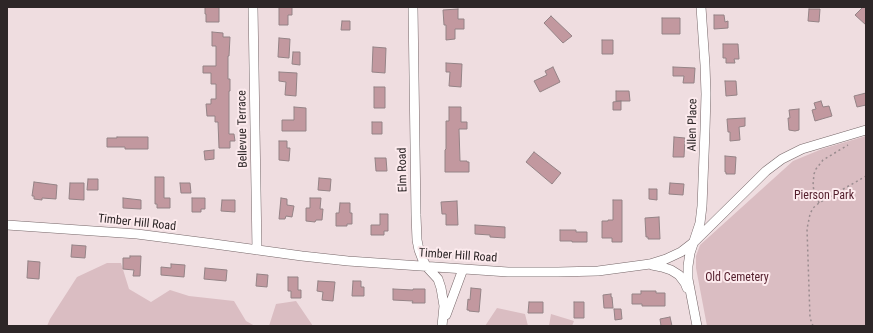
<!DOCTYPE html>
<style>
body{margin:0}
#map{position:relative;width:873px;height:333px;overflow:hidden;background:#efdde0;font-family:"Roboto Condensed",sans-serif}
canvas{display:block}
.frame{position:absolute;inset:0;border:8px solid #2d2627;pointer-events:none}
</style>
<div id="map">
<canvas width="873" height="333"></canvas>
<div class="frame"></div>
</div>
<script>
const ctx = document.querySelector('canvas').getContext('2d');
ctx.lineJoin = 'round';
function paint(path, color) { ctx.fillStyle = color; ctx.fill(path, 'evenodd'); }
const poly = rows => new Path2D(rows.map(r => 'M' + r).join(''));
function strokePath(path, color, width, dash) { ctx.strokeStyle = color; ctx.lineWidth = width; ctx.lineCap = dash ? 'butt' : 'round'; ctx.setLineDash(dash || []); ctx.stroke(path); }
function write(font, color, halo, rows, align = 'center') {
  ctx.font = font + ' "Roboto Condensed",sans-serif'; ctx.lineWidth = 4; ctx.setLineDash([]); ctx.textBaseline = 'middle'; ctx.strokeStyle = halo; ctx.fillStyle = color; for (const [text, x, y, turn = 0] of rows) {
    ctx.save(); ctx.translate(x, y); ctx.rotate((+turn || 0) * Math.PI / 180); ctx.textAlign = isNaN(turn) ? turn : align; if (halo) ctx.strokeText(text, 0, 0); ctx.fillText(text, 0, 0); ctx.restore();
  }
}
paint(poly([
 [866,136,866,326,707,326,696,268,696,256,700,245,793,161,822,149],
 [107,263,121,263,129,289,151,302,170,290,189,296,234,301,246,321,255,326,47,326,50,319,77,277],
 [296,301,313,326,269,326,276,304],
 [497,308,525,314,528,326,485,326],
 [551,314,574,321,572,326,549,326]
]), '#dabdc2');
const building = poly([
 [205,7,219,7,219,22,206,22,206,14,205,14,205,7],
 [279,7,292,7,292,15,288,15,288,25,279,25,279,7],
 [863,7,866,7,866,25,855,15,863,7],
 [458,9,458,19,464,19,464,29,455,29,455,39,446,40,446,25,444,25,443,10,458,9],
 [809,9,820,9,819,22,808,21,809,9],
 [714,15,724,15,725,22,728,21,728,28,714,29,714,15],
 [551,16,572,36,563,43,544,23,551,16],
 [662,18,680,18,680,34,662,34,662,18],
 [342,21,350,21,350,30,341,30,342,21],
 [212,32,223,33,223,37,230,37,229,56,228,56,228,79,230,79,230,91,229,91,229,134,234,134,235,141,230,141,230,148,219,148,218,122,215,122,215,116,207,116,206,104,211,104,211,99,216,99,216,84,211,84,211,73,203,73,203,66,216,66,216,46,212,46,212,32],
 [279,38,290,39,289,58,278,57,279,38],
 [602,40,613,40,613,54,602,54,602,40],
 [723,44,738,44,739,59,734,59,735,63,726,63,726,58,723,58,723,44],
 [373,47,386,48,385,73,372,72,373,47],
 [293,52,300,52,300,65,292,64,293,52],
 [446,63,462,64,461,87,449,86,450,72,446,72,446,63],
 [553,67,560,82,540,92,534,81,547,75,545,71,553,67],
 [673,67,695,68,694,83,683,83,684,76,673,76,673,67],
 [279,72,297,73,296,96,285,95,286,82,279,81,279,72],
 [725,81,736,81,737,95,726,96,725,81],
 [374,87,385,87,385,108,374,108,374,87],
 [616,91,629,91,630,101,616,101,616,91],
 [866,93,866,105,857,107,854,96,866,93],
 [621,101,621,110,613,110,613,102,621,101],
 [821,101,823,107,829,106,832,116,815,121,812,110,816,109,814,103,821,101],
 [294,107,306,108,306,131,282,131,282,120,294,120,294,107],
 [449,107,461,107,461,122,467,122,467,129,459,129,460,161,467,161,467,162,469,162,469,172,445,172,445,150,446,149,446,121,449,121,449,107],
 [799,109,799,130,795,131,789,130,788,118,790,118,789,110,799,109],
 [745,118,745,126,739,127,740,140,730,141,730,132,728,132,727,119,745,118],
 [372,122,382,122,382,134,372,134,372,122],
 [117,137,148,137,148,149,125,149,125,147,107,147,107,138,117,138,117,137],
 [674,137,685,138,684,157,673,157,674,137],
 [279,141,287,141,287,148,290,148,289,161,279,160,279,141],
 [214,150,214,159,205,160,204,151,214,150],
 [534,152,561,173,552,184,526,162,534,152],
 [725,156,736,157,735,174,726,174,726,172,725,172,725,156],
 [375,158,386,158,387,171,376,171,375,158],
 [155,177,164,177,164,198,170,198,170,208,157,208,157,204,155,204,155,177],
 [319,178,331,179,330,191,318,190,319,178],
 [88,179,98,179,98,190,87,190,88,179],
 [34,182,57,185,56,199,42,198,42,200,34,199,34,196,32,196,34,182],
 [70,183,84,183,84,200,69,199,70,183],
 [180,183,190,183,191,193,181,193,180,183],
 [670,183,684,184,683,195,669,194,670,183],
 [649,189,657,189,657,200,649,199,649,189],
 [123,198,141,200,141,209,123,208,123,198],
 [192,198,205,198,205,209,201,209,201,212,192,212,192,198],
 [281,198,287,199,287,205,294,206,292,217,286,216,285,219,279,219,281,198],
 [310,198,321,198,320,209,323,209,322,220,316,220,315,222,306,221,306,208,310,208,310,198],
 [222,200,235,200,235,212,221,211,222,200],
 [613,200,622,200,622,242,612,242,612,238,602,238,602,221,608,221,608,220,613,220,613,200],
 [457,201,458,225,446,225,446,214,442,214,441,202,457,201],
 [340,203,350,203,350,213,352,213,352,224,347,224,347,226,336,226,336,213,339,213,340,203],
 [380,214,388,214,388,231,384,231,384,235,371,235,371,225,380,225,380,214],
 [659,217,660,239,648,239,648,237,646,237,645,218,659,217],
 [475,225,505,227,505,238,490,237,490,235,475,234,475,225],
 [560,230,576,230,576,232,587,232,587,242,572,242,572,241,560,241,560,230],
 [72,245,86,246,85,258,71,257,72,245],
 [130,256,141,256,140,276,133,276,134,270,123,269,123,258,130,258,130,256],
 [28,261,40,262,39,279,27,278,28,261],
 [171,264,185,265,184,277,161,275,161,267,171,268,171,264],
 [205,268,227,270,226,281,204,279,205,268],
 [257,274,268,275,267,287,256,286,257,274],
 [288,277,298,277,298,290,301,290,301,298,291,298,291,291,288,291,288,277],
 [318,281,335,282,333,301,322,300,323,292,317,291,318,281],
 [353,281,361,281,361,287,364,287,364,296,352,296,353,281],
 [471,288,481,289,479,312,469,311,469,310,467,310,468,299,470,300,471,288],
 [393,289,413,290,413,289,425,289,425,303,412,303,413,301,393,300,393,289],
 [641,291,656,291,656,293,665,293,665,306,642,306,642,304,632,304,632,294,641,294,641,291],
 [611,294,611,297,612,297,613,308,604,308,603,295,611,294],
 [529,302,543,302,543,313,528,313,529,302],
 [574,302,584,302,584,318,574,318,574,302],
 [614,309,621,309,622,319,615,320,614,309],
 [670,317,672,326,661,326,660,319,670,317]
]);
paint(building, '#c2989f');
strokePath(building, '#948386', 1);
const minor = poly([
 [253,7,257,250],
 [413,7,416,215,417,240,419,250,422,258,426,266,438,279,441,288,444,306,442,326],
 [7,225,137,234,207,243,302,256,348,261,508,272,558,272,598,271,650,264,666,259,681,252,694,242,766,171,782,159,802,149,866,130],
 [652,265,662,267,671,270,679,275,685,283,687,288],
 [446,315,463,269],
 [697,326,688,279,688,266,690,253,700,223,702,206,705,130,706,94,705,65,701,7]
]);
strokePath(minor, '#766769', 10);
strokePath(poly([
 [819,203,814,191,813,185,814,174,816,169,823,160,848,145],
 [813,326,810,318,807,229,810,214,813,208,819,203,866,176]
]), '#9a8c8f', 1.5, [2, 3]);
strokePath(minor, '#fff', 9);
write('12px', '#2d2627', '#fceaed', [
 ["Allen Place",693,125,-89],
 ["Bellevue Terrace",243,129,-91],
 ["Elm Road",403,170,-91],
 ["Timber Hill Road",137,223,6],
 ["Timber Hill Road",458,256,4]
]);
write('12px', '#541e2c', '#fceaed', [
 ["Pierson Park",824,196],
 ["Old Cemetery",737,278]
]);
</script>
